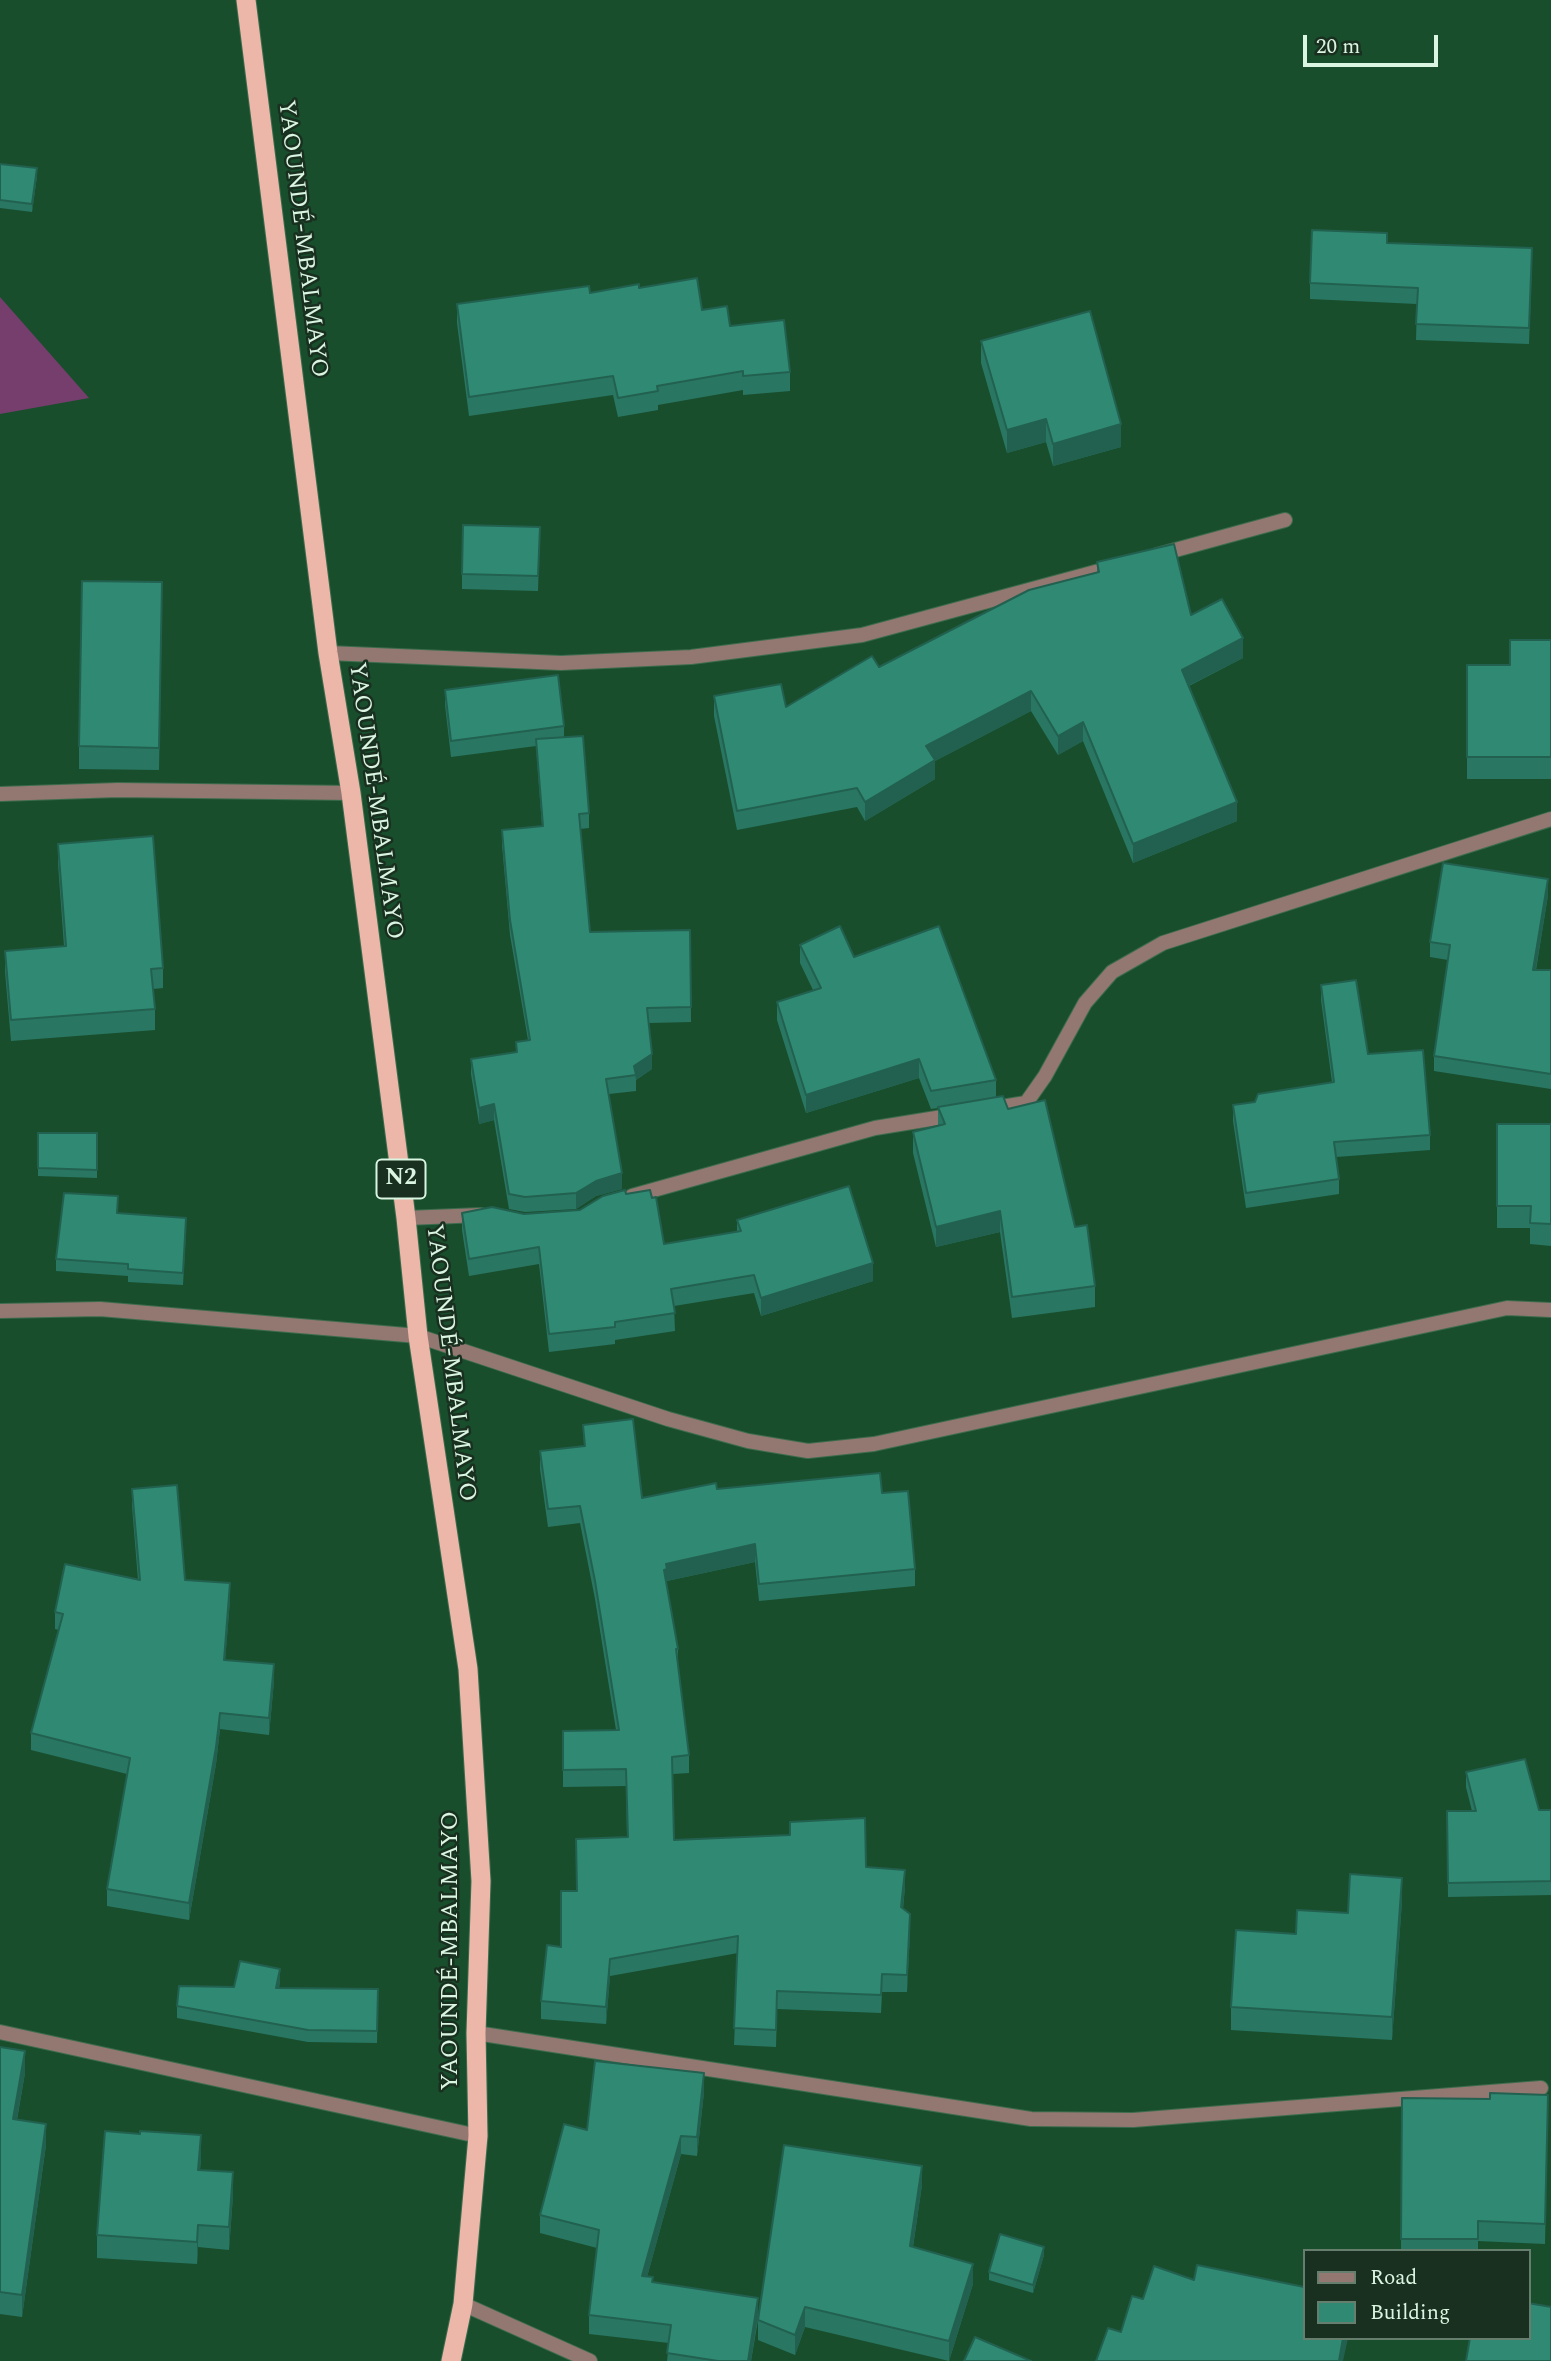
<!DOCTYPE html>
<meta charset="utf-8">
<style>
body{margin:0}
#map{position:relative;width:1551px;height:2361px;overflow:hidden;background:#194e2d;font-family:Spectral,serif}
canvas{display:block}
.legend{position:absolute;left:1303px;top:2249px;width:228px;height:91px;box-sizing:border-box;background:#192f1f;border:2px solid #667e6d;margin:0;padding:9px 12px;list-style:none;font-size:21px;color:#daf5e1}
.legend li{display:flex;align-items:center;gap:14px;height:35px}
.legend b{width:35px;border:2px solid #667e6d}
.scale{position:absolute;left:1303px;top:35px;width:135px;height:32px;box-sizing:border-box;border:4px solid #daf5e1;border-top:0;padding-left:9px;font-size:21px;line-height:24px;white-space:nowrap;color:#daf5e1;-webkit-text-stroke:5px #192f1f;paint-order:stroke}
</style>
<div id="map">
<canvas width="1551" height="2361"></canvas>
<ul class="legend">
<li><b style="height:9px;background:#937771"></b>Road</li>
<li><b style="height:19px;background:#308a73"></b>Building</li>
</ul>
<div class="scale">20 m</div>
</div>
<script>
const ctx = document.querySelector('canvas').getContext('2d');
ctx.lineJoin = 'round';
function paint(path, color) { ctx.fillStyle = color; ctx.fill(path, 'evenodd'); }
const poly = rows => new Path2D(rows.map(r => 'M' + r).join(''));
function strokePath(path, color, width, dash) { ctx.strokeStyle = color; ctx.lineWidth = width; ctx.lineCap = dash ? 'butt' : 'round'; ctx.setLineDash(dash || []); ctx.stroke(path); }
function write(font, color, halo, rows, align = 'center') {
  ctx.font = font + ' Spectral,serif'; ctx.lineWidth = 5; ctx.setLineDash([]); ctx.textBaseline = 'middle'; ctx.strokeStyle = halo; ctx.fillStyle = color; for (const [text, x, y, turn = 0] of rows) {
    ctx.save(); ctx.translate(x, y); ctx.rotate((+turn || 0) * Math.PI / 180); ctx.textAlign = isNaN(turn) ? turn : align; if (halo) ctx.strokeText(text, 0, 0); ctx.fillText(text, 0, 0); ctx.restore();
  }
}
paint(poly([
 [0,297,89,398,0,414]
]), '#753e6d');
const minor = poly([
 [1157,555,1285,520],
 [328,653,561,663,691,657,862,635,1114,567],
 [0,794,118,790,351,793],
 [989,1109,1026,1103,1045,1076,1085,1003,1112,972,1163,943,1551,819],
 [632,1196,875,1128,955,1115],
 [406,1218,481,1215],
 [0,1311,100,1309,418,1336,668,1419,748,1441,808,1451,874,1444,1507,1308,1551,1310],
 [0,2032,478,2136],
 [476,2033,1031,2119,1133,2120,1541,2088],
 [463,2304,590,2361]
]);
const trunk = poly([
 [246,0,328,653,351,793,406,1218,418,1336,468,1669,481,1881,476,2033,478,2136,463,2304,451,2361]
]);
strokePath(minor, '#3c6c4d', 16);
strokePath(trunk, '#3c6c4d', 21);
strokePath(minor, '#937771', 14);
strokePath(trunk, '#ecb6a9', 19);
paint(poly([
 [0,164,37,176,32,212,0,208],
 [1387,243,1532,264,1529,344,1416,340,1417,304,1310,299,1310,283],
 [639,288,702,310,730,326,790,372,790,391,743,395,743,390,658,405,658,410,618,417,613,395,469,416,457,323,457,304],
 [981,341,1121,447,1053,466,1046,442,1007,453,981,363],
 [540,527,538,591,462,589,462,574],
 [1097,562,1191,615,1243,658,1189,686,1237,821,1133,863,1083,741,1058,755,1031,711,935,761,935,779,865,821,857,807,737,830,714,716,714,696,786,707,1097,573],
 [162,605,159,770,79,769,79,746],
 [1551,640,1551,779,1467,779,1467,665,1510,665],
 [445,690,564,726,564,737,589,813,589,828,580,829,590,932,690,930,691,1022,649,1023,652,1069,636,1080,636,1091,609,1094,622,1189,596,1196,576,1209,525,1212,509,1209,494,1120,479,1124,471,1074,471,1059,516,1053,516,1042,528,1040,510,935,502,845,502,830,542,826,536,746,451,757,445,705],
 [58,844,163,968,163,988,153,989,155,1009,155,1030,11,1041,5,972,5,951,64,946,58,864],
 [1548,895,1536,970,1551,970,1551,1089,1434,1071,1434,1056,1448,960,1430,957,1430,942],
 [800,945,854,957,996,1080,996,1097,1008,1109,1075,1227,1095,1286,1095,1307,1012,1318,1000,1232,936,1247,913,1153,913,1132,938,1126,938,1108,931,1109,919,1078,806,1113,777,1020,777,1002,813,990,800,963],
 [1321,985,1368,1054,1430,1135,1430,1150,1336,1157,1339,1179,1339,1194,1246,1208,1233,1121,1233,1105,1255,1102,1332,1082,1321,1000],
 [1497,1124,1551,1124,1551,1246,1530,1244,1530,1228,1497,1228],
 [38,1133,97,1133,97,1178,38,1176],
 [626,1194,664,1244,737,1232,737,1220,873,1281,761,1316,754,1293,674,1306,675,1331,615,1340,615,1344,549,1352,539,1264,469,1276,462,1230,462,1213,524,1214,580,1210],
 [118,1213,186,1230,183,1285,128,1282,128,1276,56,1271,56,1259],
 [583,1425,642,1498,717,1489,882,1493,915,1569,915,1586,759,1601,755,1562,667,1581,667,1586,678,1649,678,1666,689,1755,689,1773,673,1774,674,1840,866,1867,905,1887,903,1909,910,1931,907,1992,882,1992,881,2013,777,2009,776,2047,734,2045,738,1953,610,1976,606,2024,541,2019,541,2001,561,1947,577,1891,576,1839,627,1837,626,1786,563,1787,563,1731,616,1730,595,1599,580,1523,548,1527,540,1469,540,1451,584,1446],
 [132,1489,185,1580,230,1600,225,1660,274,1681,269,1735,220,1729,216,1764,189,1920,107,1906,107,1889,127,1774,31,1750,31,1733,59,1630,55,1629,55,1612,138,1580,132,1506],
 [1466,1772,1539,1810,1551,1810,1551,1895,1448,1897,1447,1811,1472,1811,1466,1787],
 [1402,1901,1392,2040,1231,2030,1231,2007,1296,1934,1348,1913],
 [280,1981,279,1988,378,1989,377,2043,308,2042,177,2018,177,2006,234,1987],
 [0,2047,25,2073,17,2120,46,2145,22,2317,0,2314],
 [704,2092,697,2156,681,2154,647,2277,653,2282,758,2315,922,2185,913,2247,973,2284,949,2361,805,2327,795,2355,758,2340,758,2320,751,2361,667,2361,669,2343,589,2334,589,2315,597,2248,540,2233,540,2215,587,2130],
 [1548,2095,1545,2244,1478,2241,1478,2251,1401,2251,1402,2098,1490,2099],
 [201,2158,200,2170,233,2195,229,2250,198,2247,197,2264,97,2258,97,2235],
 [1044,2255,1033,2293,989,2280,989,2272]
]), '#297763');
paint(poly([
 [37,168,37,176,32,212,32,204],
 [1046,419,1046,442,1007,453,1007,430],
 [1121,424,1121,447,1053,466,1053,444],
 [1243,638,1243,658,1182,689,1182,670],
 [1031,691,1031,711,935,761,935,779,865,821,865,802,926,746],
 [1083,722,1083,741,1058,755,1058,736],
 [1237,802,1237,821,1133,863,1133,844],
 [1548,879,1548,895,1533,986,1533,970],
 [652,1054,652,1069,636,1080,634,1066],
 [919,1059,919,1078,806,1113,806,1095],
 [494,1104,494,1120,479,1124,479,1108],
 [622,1173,622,1189,596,1196,576,1209,576,1193,596,1181],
 [1000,1211,1000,1232,936,1247,936,1227],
 [873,1263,873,1281,761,1316,761,1298],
 [755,1544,755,1562,667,1581,667,1586,664,1570,666,1564],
 [230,1583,230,1600,224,1676,224,1660],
 [274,1664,274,1681,269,1735,269,1718],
 [220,1713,220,1729,216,1764,189,1920,189,1903],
 [905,1870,905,1887,901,1925,901,1907],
 [1402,1878,1402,1901,1392,2040,1392,2017],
 [910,1914,910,1931,907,1992,907,1975],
 [610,1959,610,1976,606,2024,606,2007],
 [280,1969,280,1981,276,2000,276,1988],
 [25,2051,25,2073,13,2141,13,2119],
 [704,2073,704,2092,697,2156,697,2137],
 [46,2124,46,2145,22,2317,22,2295],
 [201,2135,201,2158,198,2193,198,2170],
 [681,2136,681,2154,642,2295,642,2276],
 [922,2166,922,2185,910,2266,910,2246],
 [233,2172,233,2195,229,2250,229,2227],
 [198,2225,198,2247,197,2264,197,2242],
 [1044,2247,1044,2255,1033,2293,1033,2285],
 [973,2264,973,2284,949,2361,949,2341],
 [758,2298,758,2316,751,2361,748,2361],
 [805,2307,805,2327,795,2355,795,2335],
 [1343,2338,1348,2338,1343,2361,1339,2361]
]), '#226150');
const building = poly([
 [0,164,37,168,32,204,0,200,0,164],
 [1312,230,1387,233,1387,243,1532,248,1529,328,1416,324,1418,288,1310,283,1312,230],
 [697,278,702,310,727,306,730,326,784,320,790,372,743,376,743,371,657,386,658,391,618,398,613,376,469,397,457,304,589,286,590,293,639,284,639,288,697,278],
 [1090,311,1121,424,1053,444,1046,419,1007,430,981,341,1090,311],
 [463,525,540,527,538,576,462,574,463,525],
 [1174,544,1191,615,1222,599,1243,638,1182,670,1237,802,1133,844,1083,722,1058,736,1031,691,926,746,935,760,865,802,857,788,737,811,714,696,781,684,786,707,872,656,879,667,1029,590,1099,572,1097,562,1174,544],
 [82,581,162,582,159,748,79,746,82,581],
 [1510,640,1551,640,1551,757,1467,757,1467,665,1510,665,1510,640],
 [558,675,564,726,451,741,445,690,558,675],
 [583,736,589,813,579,814,590,932,690,930,691,1007,647,1008,652,1054,634,1066,636,1075,606,1079,622,1173,596,1181,576,1193,525,1197,509,1194,494,1104,479,1108,471,1059,517,1052,516,1042,530,1040,510,920,502,830,543,826,536,739,583,736],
 [153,836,163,968,151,969,155,1009,11,1020,5,951,66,946,58,844,153,836],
 [1443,863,1548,879,1533,970,1551,970,1551,1074,1434,1056,1450,945,1430,942,1443,863],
 [840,926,854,957,939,926,996,1080,931,1091,919,1059,806,1095,777,1002,821,988,800,945,840,926],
 [1356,980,1368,1054,1423,1050,1430,1135,1334,1142,1339,1179,1246,1193,1233,1105,1255,1102,1258,1094,1334,1082,1321,985,1356,980],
 [1003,1096,1008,1109,1045,1100,1075,1227,1087,1225,1095,1286,1012,1297,1000,1211,936,1227,913,1132,945,1124,938,1107,1003,1096],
 [1497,1124,1551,1124,1551,1224,1530,1223,1531,1206,1497,1206,1497,1124],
 [38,1133,97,1133,97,1170,38,1168,38,1133],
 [849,1186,873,1263,761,1298,754,1275,671,1289,675,1313,615,1322,615,1327,549,1334,539,1247,469,1259,462,1213,492,1207,524,1214,580,1210,603,1196,625,1190,626,1194,650,1190,652,1198,656,1197,664,1244,741,1231,737,1220,849,1186],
 [64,1193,118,1196,117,1213,186,1218,183,1273,128,1269,128,1264,56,1259,64,1193],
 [633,1419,642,1498,716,1483,717,1489,880,1473,882,1493,908,1491,915,1569,759,1584,755,1544,666,1564,667,1569,664,1570,678,1649,676,1649,689,1755,672,1757,674,1840,790,1835,790,1822,865,1818,866,1867,905,1870,901,1907,910,1914,907,1975,882,1974,881,1995,777,1991,776,2030,734,2028,738,1936,610,1959,606,2007,541,2001,547,1945,561,1947,561,1891,577,1891,576,1839,628,1837,626,1769,563,1770,563,1731,619,1730,595,1581,580,1506,548,1509,540,1451,585,1446,583,1425,633,1419],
 [177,1485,185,1580,230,1583,224,1660,274,1664,269,1718,220,1713,216,1747,189,1903,107,1889,130,1758,31,1733,63,1614,55,1612,65,1564,140,1580,132,1489,177,1485],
 [1525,1759,1539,1810,1551,1810,1551,1881,1448,1883,1447,1811,1476,1811,1466,1772,1525,1759],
 [1350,1874,1402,1878,1392,2017,1231,2007,1236,1930,1296,1934,1297,1910,1348,1913,1350,1874],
 [240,1961,280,1969,276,1988,378,1989,377,2031,308,2030,177,2006,179,1986,234,1987,240,1961],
 [0,2047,25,2051,13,2119,46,2124,22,2295,0,2292,0,2047],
 [595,2061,704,2073,697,2137,681,2136,642,2276,653,2277,652,2282,758,2298,748,2361,718,2361,667,2353,671,2325,589,2315,599,2230,540,2215,564,2124,587,2130,595,2061],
 [1490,2093,1548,2095,1545,2224,1478,2221,1478,2239,1401,2239,1402,2098,1490,2099,1490,2093],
 [105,2131,140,2134,140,2131,201,2135,198,2170,233,2172,229,2227,198,2225,197,2242,97,2235,105,2131],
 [784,2145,922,2166,910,2246,973,2264,949,2341,805,2307,795,2335,758,2320,784,2145],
 [1000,2234,1044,2247,1033,2285,989,2272,1000,2234],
 [1197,2265,1304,2287,1304,2338,1343,2338,1339,2361,1096,2361,1108,2328,1121,2332,1132,2296,1143,2299,1154,2266,1194,2280,1197,2265],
 [1528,2303,1551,2307,1551,2361,1466,2361,1470,2338,1528,2338,1528,2303],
 [975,2337,1031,2361,964,2361,975,2337]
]);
paint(building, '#308a73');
strokePath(building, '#226150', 2);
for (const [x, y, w] of [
 [401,1179,49]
]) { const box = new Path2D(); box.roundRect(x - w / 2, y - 19.5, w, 39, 5); ctx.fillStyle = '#192f1f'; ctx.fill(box); strokePath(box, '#daf5e1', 2); }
write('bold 23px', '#daf5e1', null, [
 ["N2",401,1179]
]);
write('24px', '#daf5e1', '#192f1f', [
 ["YAOUNDÉ-MBALMAYO",301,239,83],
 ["YAOUNDÉ-MBALMAYO",374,801,82],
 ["YAOUNDÉ-MBALMAYO",449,1363,83],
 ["YAOUNDÉ-MBALMAYO",452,1951,-90]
]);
</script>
